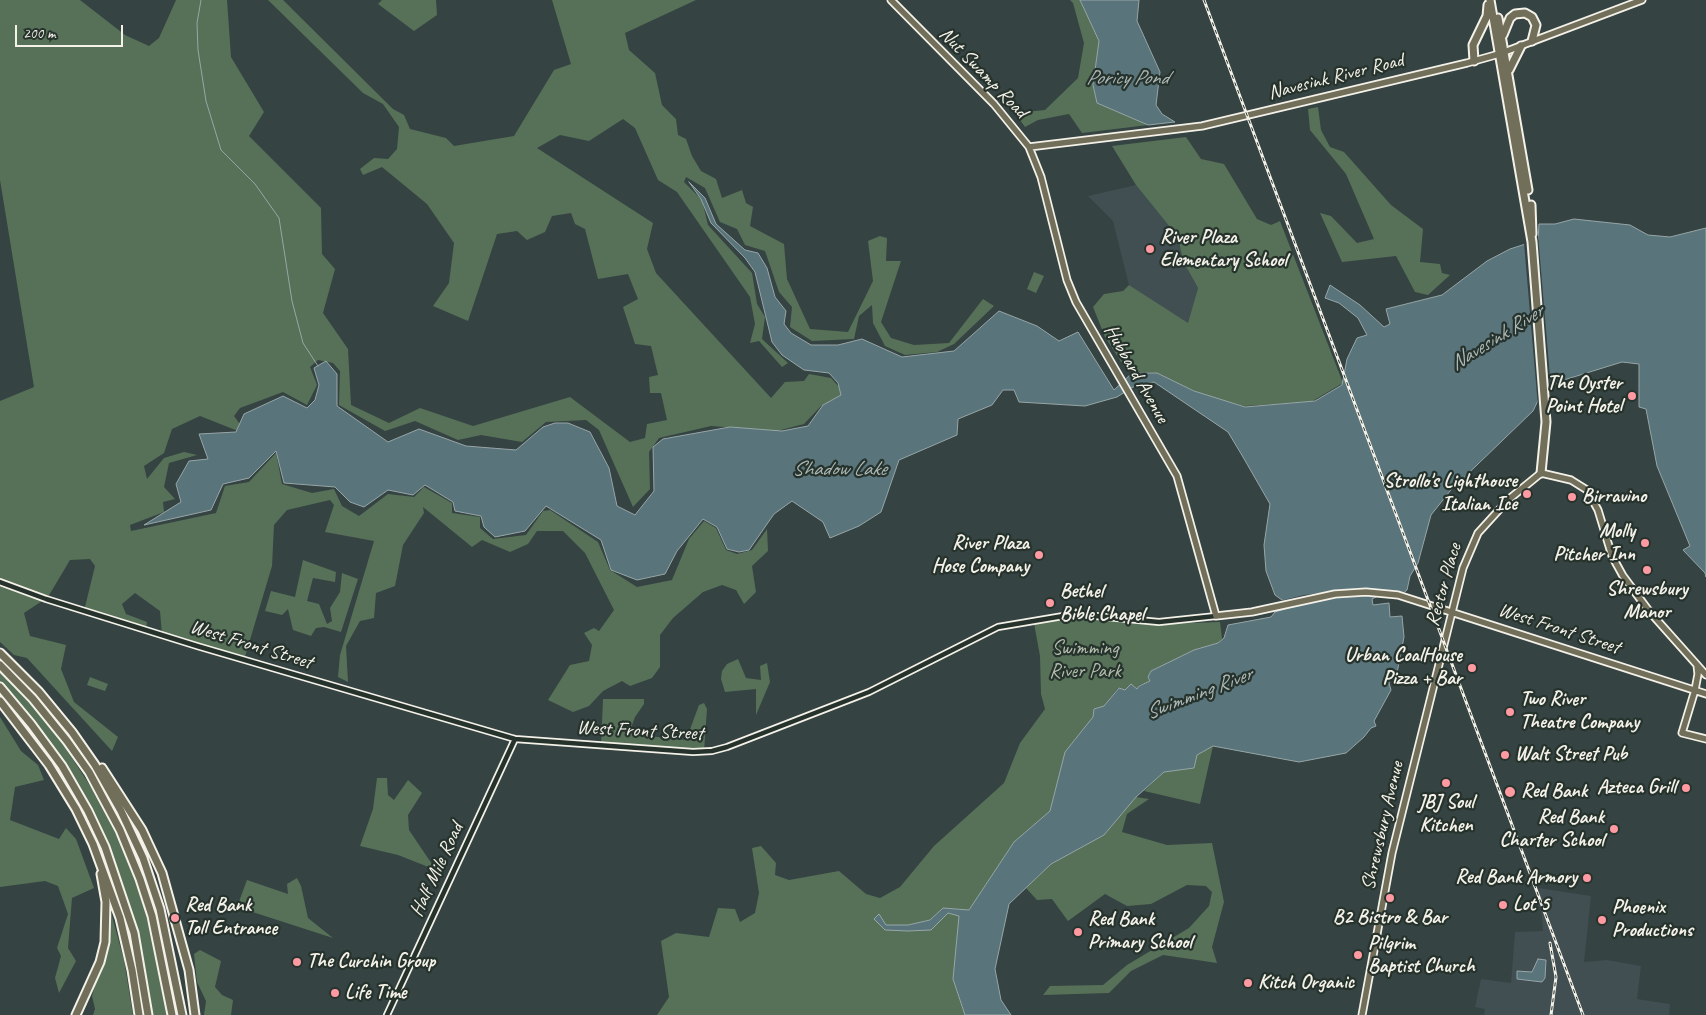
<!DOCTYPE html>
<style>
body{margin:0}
#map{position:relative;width:1706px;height:1015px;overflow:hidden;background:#364343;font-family:Caveat,sans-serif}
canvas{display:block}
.scale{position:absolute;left:15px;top:25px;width:108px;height:22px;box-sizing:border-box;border:2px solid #f4f1e8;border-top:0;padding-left:6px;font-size:15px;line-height:18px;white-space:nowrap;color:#f4f1e8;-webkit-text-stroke:4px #26332d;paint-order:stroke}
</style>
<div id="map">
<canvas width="1706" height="1015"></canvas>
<div class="scale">200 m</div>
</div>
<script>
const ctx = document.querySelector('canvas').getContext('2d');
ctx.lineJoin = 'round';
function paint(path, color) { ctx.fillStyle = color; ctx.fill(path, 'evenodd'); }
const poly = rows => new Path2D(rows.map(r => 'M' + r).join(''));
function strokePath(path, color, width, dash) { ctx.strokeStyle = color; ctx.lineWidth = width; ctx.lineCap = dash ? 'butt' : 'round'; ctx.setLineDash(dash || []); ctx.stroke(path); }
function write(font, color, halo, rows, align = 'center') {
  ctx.font = font + ' Caveat,sans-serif'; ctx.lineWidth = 4.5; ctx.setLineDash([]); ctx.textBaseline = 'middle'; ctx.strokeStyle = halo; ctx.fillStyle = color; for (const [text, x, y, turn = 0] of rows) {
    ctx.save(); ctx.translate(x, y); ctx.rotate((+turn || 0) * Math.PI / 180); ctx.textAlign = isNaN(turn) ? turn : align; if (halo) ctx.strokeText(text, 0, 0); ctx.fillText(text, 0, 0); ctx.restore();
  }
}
paint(poly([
 [1136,185,1178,237,1183,261,1198,288,1188,324,1129,285,1113,221,1088,196],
 [1539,888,1591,896,1584,962,1607,960,1641,966,1637,999,1670,1004,1669,1015,1484,1015,1485,1009,1475,1007,1481,979,1511,983,1515,932,1543,931]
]), '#414e52');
paint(poly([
 [0,0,80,0,125,35,149,46,159,38,176,0,227,0,231,57,264,112,249,136,321,208,322,254,335,269,323,313,348,349,351,405,389,423,420,408,473,426,570,397,630,442,645,438,647,424,667,420,661,393,650,393,649,377,658,375,651,346,635,344,623,307,638,299,628,274,598,279,585,229,575,224,571,213,552,216,545,232,527,240,517,231,497,234,468,321,433,306,449,283,454,243,427,204,382,167,363,175,360,169,374,158,388,159,397,149,399,127,383,104,363,93,268,0,283,0,393,109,404,115,410,129,446,138,454,146,514,136,554,70,571,64,552,0,696,0,625,33,629,50,655,73,662,105,676,119,678,135,686,139,692,156,701,171,716,179,722,198,742,190,746,203,753,207,750,226,784,244,787,279,810,329,848,332,873,281,868,241,880,236,887,238,886,261,901,261,881,322,891,338,914,345,949,343,983,299,994,306,954,344,937,352,905,355,885,346,873,323,872,305,859,316,854,339,812,341,790,327,792,307,779,292,765,251,745,245,737,229,720,222,705,188,686,177,684,182,702,200,708,225,752,273,757,304,765,317,762,339,788,363,782,367,759,341,750,343,755,324,750,297,677,192,658,180,635,128,623,119,589,141,560,135,537,148,653,223,647,249,656,273,771,398,785,382,804,381,809,374,831,378,840,388,841,395,821,406,804,424,777,431,711,426,659,438,649,452,650,489,633,507,599,430,586,420,546,422,522,442,481,435,458,440,415,421,385,431,339,405,340,371,333,363,318,360,310,367,317,385,307,405,283,392,240,408,234,416,242,427,238,431,200,416,172,429,164,453,144,466,147,479,164,458,184,452,197,455,169,463,164,487,175,499,163,502,164,512,130,525,131,531,216,513,225,486,249,482,276,453,282,484,312,493,334,489,342,506,359,516,388,494,414,497,424,487,452,503,452,513,480,517,480,528,493,539,526,535,543,511,550,510,598,542,610,570,637,587,672,580,689,539,704,521,716,528,726,550,737,554,752,550,767,529,768,551,752,566,756,592,744,604,736,590,722,585,703,592,673,618,660,635,660,667,652,678,630,686,622,681,603,691,589,706,573,712,548,700,570,665,589,661,592,645,584,633,594,628,599,631,614,610,585,553,563,531,537,531,528,544,510,552,482,540,472,547,423,507,424,513,403,545,395,586,376,593,374,618,360,621,346,646,348,682,338,677,340,655,374,541,325,532,334,505,330,500,287,510,274,525,272,566,244,660,162,634,160,611,135,593,122,604,126,614,147,622,146,630,84,611,95,566,90,559,70,560,48,597,24,613,30,636,66,645,61,669,74,702,118,737,112,751,27,658,14,655,0,642,0,401,34,387,0,180],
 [382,0,436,0,437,15,414,31,378,4],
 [1070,0,1080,0,1099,41,1093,85,1097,103,1148,125,1082,133,1069,114,1038,120,1025,127,1015,113,1045,110,1078,78,1084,43,1073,3],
 [1318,107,1321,130,1330,147,1344,152,1391,205,1423,229,1420,262,1440,264,1442,273,1450,275,1428,295,1415,292,1396,256,1342,262,1320,213,1331,216,1357,243,1374,239,1346,174,1310,130,1308,109],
 [1186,137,1201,159,1224,164,1257,219,1271,225,1280,221,1343,383,1311,402,1244,406,1203,395,1157,373,1127,371,1105,337,1093,307,1104,294,1123,291,1129,285,1188,323,1198,288,1183,261,1178,237,1136,185,1112,146],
 [1034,272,1044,276,1036,293,1027,289],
 [303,560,336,572,335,582,313,578,307,601,319,604,327,624,332,621,330,608,340,592,342,573,358,579,341,632,324,627,316,628,311,636,293,630,288,609,282,615,265,611,271,591,295,597],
 [1078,617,1164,624,1220,622,1222,639,1217,644,1194,650,1151,671,1148,677,1150,681,1139,685,1137,689,1131,684,1125,690,1118,688,1104,706,1094,709,1093,717,1065,752,1050,811,1014,842,969,910,943,908,930,920,908,925,886,925,885,930,931,930,948,913,960,916,953,979,965,1015,657,1015,669,997,661,941,676,933,709,937,718,908,735,909,740,922,755,913,759,893,752,848,761,846,776,863,775,875,789,880,839,871,866,894,880,898,900,887,934,846,1004,783,1020,743,1045,709,1041,694,1040,656,1034,623],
 [738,659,746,678,761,680,760,666,767,663,770,682,756,715,756,689,725,692,721,679,722,671,727,664],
 [0,672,32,704,59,738,98,798,127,855,142,898,159,965,168,1015,151,1015,123,889,60,761,22,707,0,682],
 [90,677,108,684,105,691,87,685],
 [603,699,644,699,644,704,635,717,631,728,638,735,686,740,699,705,704,703,707,709,704,751,601,746],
 [0,717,21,751,38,765,44,780,15,787,10,820,59,839,66,828,76,839,94,888,72,898,68,948,76,961,59,993,55,978,61,956,57,948,68,914,58,886,45,881,0,887],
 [1213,746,1200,804,1144,791,1164,772,1194,768,1197,755],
 [377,778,387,778,388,795,394,800,408,780,422,793,408,815,409,830,436,870,398,855,360,846,373,809],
 [1136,797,1149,799,1127,814,1122,832,1167,845,1212,843,1224,902,1212,947,1217,963,1163,955,1131,971,1109,993,1043,995,1050,986,1103,985,1127,965,1189,928,1209,906,1212,892,1206,886,1187,885,1151,904,1127,906,1105,894,1068,921,1052,899,1037,900,1026,888,1051,864,1104,835],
 [297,878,301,886,308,918,333,938,237,907,247,880,288,894,287,884],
 [110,909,124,960,133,1015,93,1015,95,1009,92,996,108,942],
 [200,950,221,961,215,987,222,995,233,1000,231,1015,204,1015,206,1001,197,982,194,954]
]), '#567158');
const water = poly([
 [1080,0,1139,0,1137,21,1160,72,1156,105,1162,114,1175,122,1148,125,1097,103,1093,85,1099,41,1080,0],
 [689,182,705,198,716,224,745,250,758,253,767,268,775,297,786,311,784,324,791,333,811,345,838,345,862,339,902,357,954,351,999,311,1037,326,1059,341,1078,332,1114,390,1132,373,1157,373,1194,391,1245,407,1315,401,1342,385,1347,359,1357,338,1367,335,1358,318,1339,303,1325,298,1330,285,1360,305,1384,327,1390,324,1386,309,1442,295,1487,261,1510,249,1538,240,1539,224,1555,224,1574,219,1630,225,1648,235,1670,237,1706,228,1706,577,1705,573,1683,550,1690,546,1657,466,1646,409,1639,407,1639,364,1622,362,1567,379,1543,390,1533,411,1450,491,1431,515,1418,563,1410,576,1407,590,1398,598,1378,596,1372,599,1373,605,1389,603,1390,617,1402,616,1404,637,1397,673,1392,671,1389,683,1391,690,1374,721,1376,726,1371,728,1364,737,1346,753,1299,762,1213,746,1197,755,1194,768,1164,772,1136,797,1104,835,1051,864,1009,904,995,969,1001,1000,1011,1015,965,1015,953,979,959,916,948,913,931,930,908,931,885,930,874,919,879,914,886,925,908,925,930,920,943,908,969,910,1014,842,1050,811,1065,752,1093,717,1094,709,1104,706,1119,688,1125,690,1131,684,1137,689,1139,686,1150,681,1148,677,1151,671,1194,650,1218,643,1224,638,1228,625,1271,617,1275,612,1292,607,1275,595,1266,571,1264,545,1270,504,1243,457,1228,432,1154,382,1133,387,1117,397,1085,406,1019,402,1014,390,1003,390,992,405,958,419,957,435,899,460,881,512,859,526,830,538,823,522,792,501,774,514,749,550,739,552,727,549,717,527,703,519,677,551,665,574,637,580,611,570,601,540,546,506,525,531,495,537,484,527,481,516,455,511,453,502,425,485,413,495,388,490,364,507,350,502,335,487,284,483,276,451,249,478,223,484,211,510,144,525,181,502,176,484,189,461,208,459,199,434,236,432,244,414,283,396,307,408,315,400,319,385,314,368,326,361,337,374,337,406,388,442,419,429,466,446,516,450,543,427,555,423,568,423,590,432,609,468,617,506,635,515,654,491,653,447,663,439,730,427,782,431,808,426,823,405,841,395,838,383,829,373,804,370,782,355,772,342,755,272,745,258,711,223,701,199,689,182],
 [1538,959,1546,960,1545,978,1542,982,1517,979,1517,971,1532,972,1538,959]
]);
paint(water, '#59747b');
strokePath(water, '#97a6a7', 1);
paint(poly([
 [1536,234,1538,234,1551,389,1544,392,1538,407,1524,243,1536,238],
 [1361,588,1405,592,1399,598,1364,596,1338,597,1275,610,1287,606,1280,601,1304,595]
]), '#364343');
strokePath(poly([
 [201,0,197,23,198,50,206,101,221,150,255,184,279,218,292,301,303,343,318,366]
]), '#97a6a7', 1);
const minor = poly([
 [0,582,46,599,197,646,515,739,693,752,712,751,727,747,869,692,998,627,1075,614,1159,622,1216,616],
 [387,1015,515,739]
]);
const major = poly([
 [891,0,994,104,1029,147,1041,177,1067,280,1076,302,1177,476,1216,616,1252,612,1335,594,1366,592,1398,595,1706,694],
 [1029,147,1202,126,1467,63,1499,54,1642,0],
 [1697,665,1698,674,1695,690,1682,733,1706,739],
 [1362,1015,1392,853,1463,568,1478,533,1508,500,1541,473,1571,480,1587,490,1598,510,1612,556,1623,576,1649,611,1706,675]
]);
const highway = poly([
 [1490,0,1532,242,1546,422,1541,473],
 [1498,18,1528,190],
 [1503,35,1510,18,1515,14,1525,13,1532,17,1536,25,1532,41],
 [1474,61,1473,45,1487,16,1488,5],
 [1509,70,1521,46],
 [1531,205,1532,234],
 [0,653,39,692,72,732,95,765,121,811,143,858,160,909,182,1015],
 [0,665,33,699,67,741,89,772,120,830,140,879,152,916,172,1015],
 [0,687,31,724,62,766,88,811,105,847,134,933,148,1015],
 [0,701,49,765,76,809,93,844,120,918,132,970,139,1015],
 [102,768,142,830,162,873,189,970,195,1015],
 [76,1015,100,962,105,942,106,902,101,874]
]);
strokePath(minor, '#f4f1e8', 8);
strokePath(major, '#f4f1e8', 9);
strokePath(highway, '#f4f1e8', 11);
strokePath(minor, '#26332d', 4.5);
strokePath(major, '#716e59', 5.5);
strokePath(highway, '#716e59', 7);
const rail = poly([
 [1204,0,1583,1015],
 [1550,943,1556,977,1551,1015]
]);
strokePath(rail, '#f4f1e8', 3);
strokePath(rail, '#26332d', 1, [4]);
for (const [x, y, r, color] of [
 [1150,249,5,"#ff9aa2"],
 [1632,396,5,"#ff9aa2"],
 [1527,494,5,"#ff9aa2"],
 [1572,497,5,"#ff9aa2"],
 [1645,543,5,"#ff9aa2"],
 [1039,555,5,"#ff9aa2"],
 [1647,570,5,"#ff9aa2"],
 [1050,603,5,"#ff9aa2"],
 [1472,668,5,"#ff9aa2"],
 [1510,712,5,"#ff9aa2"],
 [1505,755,5,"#ff9aa2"],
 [1446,783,5,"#ff9aa2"],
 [1686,788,5,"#ff9aa2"],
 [1510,792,6,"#ff9aa2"],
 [1614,829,5,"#ff9aa2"],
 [1587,878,5,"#ff9aa2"],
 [1390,898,5,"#ff9aa2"],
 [1503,905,5,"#ff9aa2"],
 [175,918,5,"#ff9aa2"],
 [1602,920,5,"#ff9aa2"],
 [1078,932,5,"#ff9aa2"],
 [1358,955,5,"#ff9aa2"],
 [297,962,5,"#ff9aa2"],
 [1248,983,5,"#ff9aa2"],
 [335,993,5,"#ff9aa2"]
]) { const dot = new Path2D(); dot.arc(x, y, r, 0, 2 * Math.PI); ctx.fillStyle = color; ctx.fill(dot); strokePath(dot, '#26332d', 2); }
write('20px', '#f4f1e8', '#26332d', [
 ["Nut Swamp Road",983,73,46],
 ["Navesink River Road",1336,77,-14],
 ["Hubbard Avenue",1136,374,60],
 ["Rector Place",1444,585,-74],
 ["West Front Street",1559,629,18],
 ["West Front Street",251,645,17],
 ["West Front Street",640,731,3],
 ["Shrewsbury Avenue",1383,826,-77],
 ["Half Mile Road",437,870,-65]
]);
write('bold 20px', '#f4f1e8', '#26332d', [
 ["River Plaza",1160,238],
 ["Elementary School",1160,261],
 ["The Oyster",1622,384,"right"],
 ["Point Hotel",1622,407,"right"],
 ["Strollo's Lighthouse",1517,482,"right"],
 ["Italian Ice",1517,505,"right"],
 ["Birravino",1582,497],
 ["Molly",1635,532,"right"],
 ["Pitcher Inn",1635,555,"right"],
 ["River Plaza",1029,544,"right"],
 ["Hose Company",1029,567,"right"],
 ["Shrewsbury",1647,590,"center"],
 ["Manor",1647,613,"center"],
 ["Bethel",1060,592],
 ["Bible Chapel",1060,615],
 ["Urban CoalHouse",1462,656,"right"],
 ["Pizza + Bar",1462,679,"right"],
 ["Two River",1520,700],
 ["Theatre Company",1520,723],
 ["Walt Street Pub",1515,755],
 ["Azteca Grill",1676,788,"right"],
 ["Red Bank",1521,792],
 ["JBJ Soul",1446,803,"center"],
 ["Kitchen",1446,826,"center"],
 ["Red Bank",1604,818,"right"],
 ["Charter School",1604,841,"right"],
 ["Red Bank Armory",1577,878,"right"],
 ["Lot 5",1513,905],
 ["Red Bank",185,906],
 ["Toll Entrance",185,929],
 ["Phoenix",1612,908],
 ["Productions",1612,931],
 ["B2 Bistro & Bar",1390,918,"center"],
 ["Red Bank",1088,920],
 ["Primary School",1088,943],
 ["Pilgrim",1368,944],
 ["Baptist Church",1368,967],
 ["The Curchin Group",307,962],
 ["Kitch Organic",1258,983],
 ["Life Time",345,993]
], 'left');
write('20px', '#b5beae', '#26332d', [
 ["Swimming",1085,649],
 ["River Park",1085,672]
]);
write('italic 21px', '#aeb9b7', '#26332d', [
 ["Poricy Pond",1127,78],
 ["Navesink River",1497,338,-32],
 ["Shadow Lake",839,469],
 ["Swimming River",1199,694,-21]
]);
</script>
